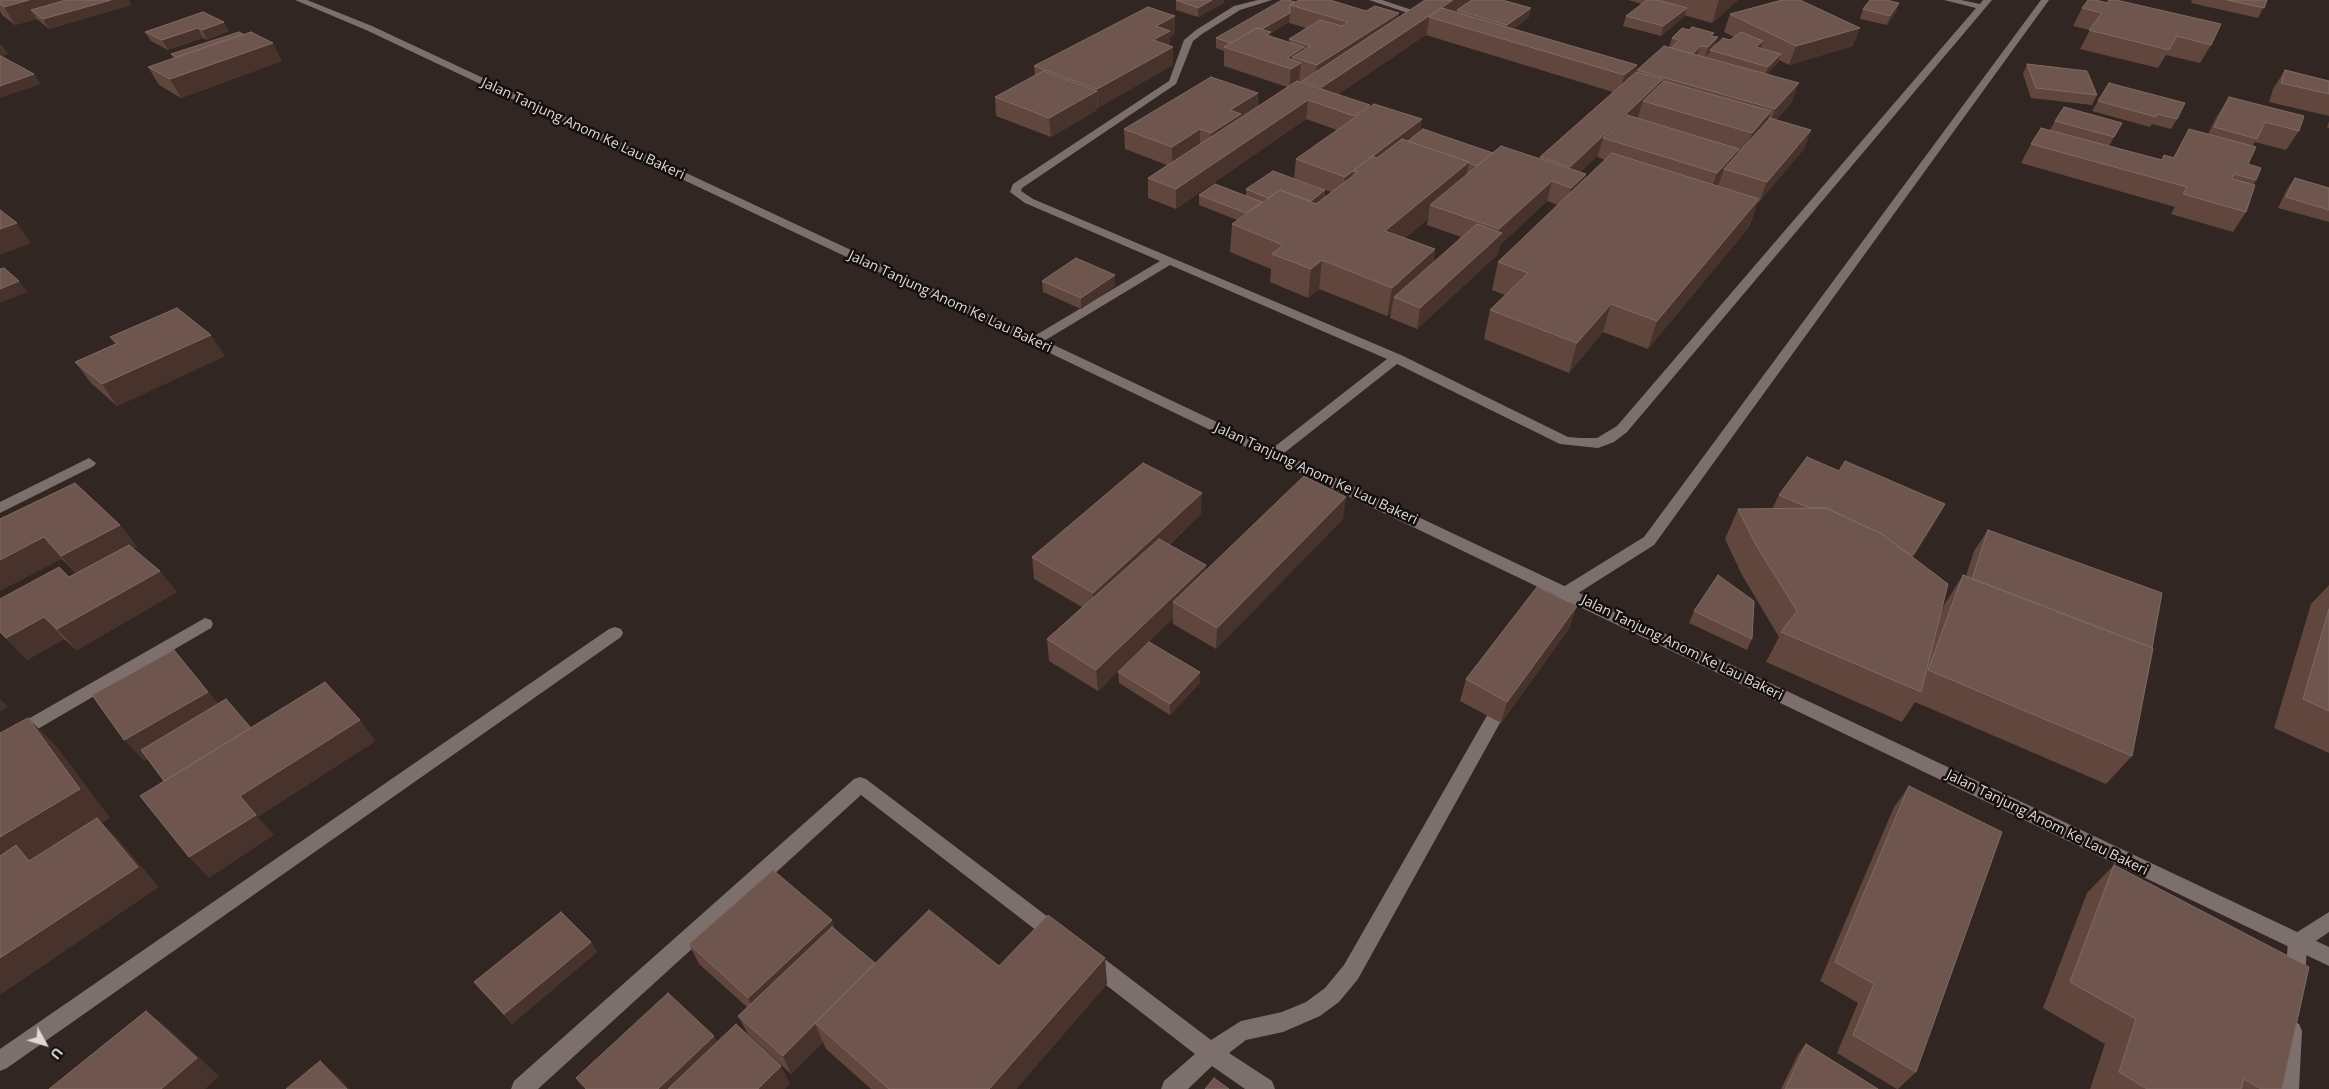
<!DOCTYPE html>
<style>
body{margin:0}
#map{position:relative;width:2329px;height:1089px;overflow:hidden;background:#312622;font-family:"Open Sans",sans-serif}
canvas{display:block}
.north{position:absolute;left:20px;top:1019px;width:50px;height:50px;-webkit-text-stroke:4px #15100f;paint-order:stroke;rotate:129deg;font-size:14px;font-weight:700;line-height:20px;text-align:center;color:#dfd8d6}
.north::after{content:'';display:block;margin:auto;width:18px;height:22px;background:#dfd8d6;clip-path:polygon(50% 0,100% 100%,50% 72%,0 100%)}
</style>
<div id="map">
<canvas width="2329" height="1089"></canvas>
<div class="north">U</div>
</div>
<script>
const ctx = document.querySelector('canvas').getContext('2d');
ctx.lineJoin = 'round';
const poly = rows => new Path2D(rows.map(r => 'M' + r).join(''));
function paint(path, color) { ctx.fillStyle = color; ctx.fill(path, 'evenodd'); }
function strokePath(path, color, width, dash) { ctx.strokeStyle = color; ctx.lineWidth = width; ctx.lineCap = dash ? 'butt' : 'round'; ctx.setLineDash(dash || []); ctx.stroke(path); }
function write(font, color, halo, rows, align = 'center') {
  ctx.font = font + ' "Open Sans",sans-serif'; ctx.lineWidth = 5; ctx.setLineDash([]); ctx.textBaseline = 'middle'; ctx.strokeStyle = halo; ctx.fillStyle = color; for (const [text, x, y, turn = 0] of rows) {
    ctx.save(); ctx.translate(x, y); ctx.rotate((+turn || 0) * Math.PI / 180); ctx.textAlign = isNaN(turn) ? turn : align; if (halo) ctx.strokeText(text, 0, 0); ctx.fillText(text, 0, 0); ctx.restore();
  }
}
paint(poly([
 [1258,0,1272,0,1240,10,1202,34,1193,41,1176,84,1022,188,1021,191,1033,199,1401,355,1568,437,1580,438,1597,438,1617,426,1976,8,1944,0,1961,0,1980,4,1983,0,1992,0,1627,432,1614,442,1598,448,1560,444,1397,364,1279,457,1274,459,1267,454,1269,451,1387,359,1170,265,1039,344,1031,344,1029,341,1031,338,1160,261,1025,203,1010,192,1013,184,1169,81,1184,40,1196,30,1234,6,1258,0],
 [1369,0,1382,0,1415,11,1411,14,1369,0]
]), '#7d706c');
paint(poly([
 [2041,0,2049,0,1654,545,1572,597,1565,609,1559,611,1553,609,1551,605,1560,589,1644,537,2041,0],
 [89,458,96,463,94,466,0,513,0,502,89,458],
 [205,618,211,620,213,624,211,628,0,751,0,735,205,618],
 [615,627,621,629,623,633,621,637,7,1068,0,1071,0,1049,609,629,615,627],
 [1503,696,1509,698,1511,703,1358,979,1339,1002,1320,1016,1283,1032,1246,1040,1229,1053,1272,1081,1275,1089,1245,1089,1212,1066,1188,1089,1161,1089,1164,1081,1195,1054,1084,968,1081,961,1084,954,1091,952,1098,954,1211,1040,1241,1021,1282,1012,1306,1002,1325,988,1344,965,1497,698,1503,696],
 [860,777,866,779,1064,929,1067,935,1064,941,1057,944,1050,941,861,795,538,1089,511,1089,514,1081,854,779,860,777],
 [2329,912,2329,932,2307,947,2305,980,2302,987,2295,989,2288,987,2285,980,2288,942,2291,936,2329,912],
 [2292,1021,2299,1024,2302,1031,2299,1089,2277,1089,2282,1031,2285,1024,2292,1021]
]), '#7d706c');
paint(poly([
 [295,0,307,0,372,26,1039,338,2329,947,2329,966,1031,344,366,30,295,0]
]), '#7d706c');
paint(poly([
 [0,0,131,5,49,29,37,19,15,25,2,15,0,11],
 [1176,0,1224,0,1224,3,1198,17,1176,10],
 [1425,0,1529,17,1513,29,1637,65,1635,73,1637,72,1637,70,1669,47,1672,38,1689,30,1714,33,1712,36,1715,46,1730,40,1734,37,1724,32,1730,14,1853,46,1789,65,1779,60,1777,64,1767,74,1792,102,1776,120,1811,130,1804,149,1759,202,1758,202,1749,227,1648,349,1603,332,1569,373,1484,339,1490,310,1505,295,1492,290,1498,262,1558,205,1547,201,1500,245,1498,254,1417,329,1390,318,1391,313,1387,316,1319,289,1308,298,1270,282,1271,269,1230,252,1232,224,1237,220,1199,205,1199,195,1246,196,1246,189,1325,190,1325,197,1331,192,1294,178,1296,159,1337,130,1306,119,1176,209,1148,198,1148,178,1167,165,1125,149,1124,129,1258,93,1258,107,1287,87,1224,66,1224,51,1216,48,1216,38,1295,2,1366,11,1399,13,1398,18],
 [1289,22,1289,23,1306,28,1289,39,1289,42,1271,36,1271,33],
 [1427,34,1426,35,1613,92,1540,157,1540,159,1493,153,1420,132,1422,119,1369,107,1370,105,1337,95],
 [1598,155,1598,157,1605,160,1585,179,1586,174,1580,172],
 [1428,219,1427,225,1461,237,1433,263,1435,249,1405,238],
 [1628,0,1738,0,1712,23,1684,15,1684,17,1661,36,1623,26,1626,16,1642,4],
 [2192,0,2267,0,2258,18,2191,3],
 [2107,3,2211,45,2200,63,2166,55,2158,68,2080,49,2090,30,2073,26,2082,8],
 [1863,9,1896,12,1887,25,1860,19],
 [203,12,229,31,207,40,203,38,168,50,151,41,145,32],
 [1175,34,1170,37,1170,46,1173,65,1097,108,1097,110,1051,137,996,116,995,97,1035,75,1034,66],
 [171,54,282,61,181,98,159,85,148,67,173,58],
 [2027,64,2097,95,2092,105,2031,98,2023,74],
 [2285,70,2329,81,2329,116,2269,102,2273,89],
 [2109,83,2177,119,2171,129,2152,124,2150,127,2092,111],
 [2229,97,2299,131,2286,150,2255,142,2253,146,2248,164,2256,180,2253,185,2246,212,2233,232,2171,214,2175,207,2021,163,2031,144,2050,130,2055,121,2122,123,2109,146,2161,160,2164,155,2173,158,2189,129,2208,134,2217,116],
 [2329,121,2329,128,2327,128],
 [2295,178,2329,188,2329,222,2278,208,2287,189],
 [1042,281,1115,286,1081,309,1043,292],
 [110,337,225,356,117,406,91,383,75,362,115,344],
 [1839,471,1945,504,1913,557,1940,616,1944,605,1963,575,1966,576,1974,551,1988,530,2132,756,2106,784,1915,702,1902,722,1766,662,1779,637,1742,575,1725,539,1738,509,1772,509,1779,495],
 [1201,514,1169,545,1206,565,1206,571,1343,519,1216,649,1173,624,1173,618,1098,691,1049,661,1047,639,1082,607,1034,579,1032,557],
 [0,519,120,525,137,547,133,548,177,592,77,650,64,639,27,660,0,632,69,577,76,573,62,559],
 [2329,585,2329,753,2274,728,2311,604],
 [1694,611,1752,639,1747,650,1689,623],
 [1570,627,1501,723,1460,701,1466,679],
 [1118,672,1200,672,1200,683,1170,715,1119,683],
 [1909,786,1916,1072,1898,1089,1897,1089,1837,1053,1858,1003,1820,981,1894,807],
 [2114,865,2282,1089,2090,1089,2105,1044,2043,1008,2087,893],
 [832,920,835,930,875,963,999,966,1105,958,1107,984,1016,1089,871,1089,826,1049,823,1042,791,1074,748,1034,738,1016,747,1007,699,964,689,944],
 [591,942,597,952,512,1024,474,982],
 [1806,1044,1878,1089,1781,1089,1798,1054]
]), '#61463d');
paint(poly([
 [14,0,103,0,31,10,37,19,15,25,4,7],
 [111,0,129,0,131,5,49,29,43,19],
 [1212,0,1224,0,1224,3,1198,17,1198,8],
 [1453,0,1476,0,1457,10,1456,14,1429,17,1427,34,1322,105,1320,105,1322,87],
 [1719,0,1738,0,1712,23],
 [1899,3,1896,12,1887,25,1890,16],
 [1531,8,1529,17,1505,34,1507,25],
 [1687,8,1684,17,1661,36,1663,26],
 [1290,13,1289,22,1271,33,1270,50,1236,45],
 [1399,13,1396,31,1315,84,1317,65],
 [1175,16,1175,34,1170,37,1170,49,1173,47,1173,65,1098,108,1097,89,1156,26],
 [224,22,229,31,207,40,202,30],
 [198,28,203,38,168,50,162,40],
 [1860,28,1853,46,1789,65,1796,46],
 [1718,37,1715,47,1710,50,1709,53,1705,57,1708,47],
 [1763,41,1760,51,1756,47],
 [273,43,282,61,181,98,170,79],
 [0,45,2,45,8,54,0,57],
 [1700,46,1697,55,1686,60],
 [1304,47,1303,61,1292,57,1291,69,1301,63,1299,82,1289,88,1291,69,1287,58],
 [1781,54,1777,64,1765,76,1768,67],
 [1637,65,1632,84,1620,94,1624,75],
 [34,74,41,84,0,98,0,86],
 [1663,79,1658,98,1643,101,1638,117,1613,141,1603,138,1598,155,1565,187,1570,167],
 [1799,83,1792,102,1768,128,1775,109],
 [1097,91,1097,110,1051,137,1049,118],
 [1258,93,1257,112,1210,153,1211,133,1230,110],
 [1308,100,1306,119,1176,209,1176,189],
 [1771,111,1764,130,1745,152,1752,133],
 [1422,119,1419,139,1358,172,1353,171],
 [1200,129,1200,149,1172,167,1172,147],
 [1811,130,1804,149,1759,202,1767,182],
 [1739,149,1732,169,1724,169,1719,183,1710,193,1717,173],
 [1469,162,1464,189,1430,205,1428,219,1381,259,1385,231],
 [1353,171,1351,191,1343,196,1345,177],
 [1586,174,1581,194,1566,208,1571,188],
 [1552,181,1547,201,1500,245,1498,254,1417,329,1420,308,1497,238,1499,229],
 [1325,190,1324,201,1300,210],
 [1759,199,1749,227,1648,349,1657,321],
 [17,223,31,243,0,255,0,229],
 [1435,249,1430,278,1394,297,1391,313,1387,316,1392,288],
 [1322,260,1319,289,1308,298,1311,269],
 [1115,275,1115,286,1081,309,1081,298],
 [19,281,27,292,0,303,0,289],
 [1611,304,1603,332,1569,373,1577,343],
 [211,335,225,356,117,406,102,384],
 [1202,493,1201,514,1094,614,1093,593],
 [1346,497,1343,519,1216,649,1217,628],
 [1945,504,1933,526,1901,577,1913,555],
 [120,525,137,547,80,577,61,556],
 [44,537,62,559,0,591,0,560],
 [1206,565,1205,586,1173,602,1173,618,1098,691,1096,670],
 [160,571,177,592,77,650,57,629],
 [1577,606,1570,627,1501,723,1507,702],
 [44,617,64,639,27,660,6,638],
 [174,650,226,713,144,761,124,740],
 [1200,672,1200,683,1170,715,1170,704],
 [0,699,8,707,0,712],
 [28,718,57,747,110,818,102,823,118,839,159,887,0,995,0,837],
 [360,720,376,741,258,817,274,835,209,878,189,857,240,796],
 [832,920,839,939,757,1017,748,998],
 [591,942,597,952,512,1024,504,1014],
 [1105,958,1107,984,1016,1089,989,1089],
 [146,1011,169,1029,219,1076,205,1089,161,1089],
 [815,1024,823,1042,791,1074,783,1056],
 [714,1036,724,1055,688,1089,658,1089],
 [320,1061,340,1079,350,1089,347,1089],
 [781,1066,790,1084,785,1089,758,1089]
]), '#48332c');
const building = poly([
 [0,0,29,0,4,7,0,4,0,0],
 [66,0,111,0,43,19,31,10,66,0],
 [1176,0,1212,0,1198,8,1176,0],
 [1282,0,1288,0,1295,2,1290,5,1290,13,1262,29,1257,28,1231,43,1216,38,1282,0],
 [1299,0,1330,0,1366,11,1375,6,1399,13,1317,65,1292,57,1311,46,1289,39,1320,20,1342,26,1348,22,1290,5,1299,0],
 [1425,0,1453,0,1322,87,1302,81,1425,0],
 [1472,0,1502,0,1531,8,1507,25,1457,10,1472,0],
 [1647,0,1658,0,1687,8,1663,26,1626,16,1647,0],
 [1782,0,1800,0,1860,28,1796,46,1730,14,1782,0],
 [1870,0,1886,0,1899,3,1890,16,1863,9,1870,0],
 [2088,0,2096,0,2107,3,2109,0,2116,0,2221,24,2211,45,2177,36,2169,50,2089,30,2102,13,2082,8,2088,0],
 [2227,0,2267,0,2264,8,2227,0],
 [1148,7,1175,16,1156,26,1170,31,1153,40,1173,47,1097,89,1034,66,1148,7],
 [1442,8,1637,65,1624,75,1429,17,1442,8],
 [203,12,224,22,202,30,198,28,162,40,145,32,203,12],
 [1692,27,1714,33,1711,36,1718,37,1708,47,1700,46,1693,54,1671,48,1679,40,1672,38,1682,28,1689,30,1692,27],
 [1257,28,1271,32,1266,35,1304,47,1287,58,1301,63,1291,69,1224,47,1257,28],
 [239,32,243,34,176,57,171,54,239,32],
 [251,32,273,43,170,79,148,67,251,32],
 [1741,32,1763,41,1756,47,1781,54,1768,67,1710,50,1723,38,1730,40,1741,32],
 [1664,46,1799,83,1775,109,1637,70,1664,46],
 [0,56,1,56,34,74,0,86,0,56],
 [2027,64,2087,71,2097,95,2036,88,2027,64],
 [2285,70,2329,81,2329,94,2281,83,2285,70],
 [1043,71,1097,91,1049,118,995,97,1043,71],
 [1636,72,1663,79,1570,167,1540,157,1636,72],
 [1211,77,1258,93,1230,110,1241,114,1211,133,1200,129,1172,147,1124,129,1211,77],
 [1297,81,1370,105,1354,116,1308,100,1176,189,1148,178,1297,81],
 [1664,81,1771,111,1752,133,1643,101,1664,81],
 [2109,83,2185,103,2177,119,2157,114,2156,117,2098,101,2109,83],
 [2229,97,2304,116,2299,131,2265,122,2257,139,2214,127,2229,97],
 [1374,104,1422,119,1345,177,1296,159,1374,104],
 [2064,107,2122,123,2114,137,2055,121,2064,107],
 [1627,115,1739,149,1717,173,1603,138,1627,115],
 [1770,118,1811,130,1767,182,1724,169,1770,118],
 [2041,128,2162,160,2164,155,2174,158,2189,129,2256,147,2248,164,2261,168,2256,180,2234,174,2232,179,2255,185,2246,212,2183,194,2187,187,2031,144,2041,128],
 [1423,129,1493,153,1477,166,1469,163,1469,162,1408,141,1423,129],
 [1402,139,1469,162,1385,231,1435,249,1392,288,1322,260,1311,269,1272,254,1283,245,1232,224,1280,190,1316,204,1358,172,1353,171,1372,156,1377,158,1402,139],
 [1501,146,1586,174,1571,188,1552,181,1499,229,1430,205,1501,146],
 [1612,153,1759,199,1657,321,1611,304,1577,343,1490,310,1528,273,1498,262,1612,153],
 [1273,171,1325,190,1311,201,1280,190,1268,198,1246,189,1273,171],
 [2295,178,2329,188,2329,210,2286,197,2295,178],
 [1215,184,1262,202,1246,213,1199,195,1215,184],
 [0,210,17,223,0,229,0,210],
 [1477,224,1502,233,1420,308,1394,297,1477,224],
 [1076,258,1115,275,1081,298,1042,281,1076,258],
 [4,268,19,281,0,289,0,269,4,268],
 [177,308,211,335,102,384,75,362,118,343,110,337,177,308],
 [1807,457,1839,471,1845,461,1945,504,1913,555,1904,551,1882,534,1826,508,1809,508,1779,495,1807,457],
 [1143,463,1202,493,1093,593,1032,557,1143,463],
 [1304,476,1346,497,1217,628,1173,602,1304,476],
 [75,483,120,525,61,556,44,537,0,560,0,519,75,483],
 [1826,508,1882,534,1948,584,1921,692,1781,632,1797,611,1756,545,1738,509,1826,508],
 [1988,530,2162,593,2152,648,1972,579,1988,530],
 [1159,539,1206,565,1096,670,1047,639,1159,539],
 [129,545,160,571,57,629,44,617,6,638,0,632,0,599,59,567,69,577,129,545],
 [1718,575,1754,601,1752,639,1694,611,1718,575],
 [1963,575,2153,648,2132,756,1928,670,1963,575],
 [1537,587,1577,606,1507,702,1466,679,1537,587],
 [2329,609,2329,711,2303,699,2329,609],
 [1149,642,1200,672,1170,704,1118,672,1149,642],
 [174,650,208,692,124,740,92,695,174,650],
 [325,682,360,720,240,796,256,815,189,857,140,796,325,682],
 [226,699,251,728,164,781,141,750,226,699],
 [28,718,80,789,0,837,0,733,28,718],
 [1909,786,2002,832,1916,1072,1853,1035,1874,984,1835,962,1909,786],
 [97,818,138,867,0,958,0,856,16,845,29,861,97,818],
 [2114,865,2309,967,2282,1089,2261,1089,2244,1079,2241,1089,2147,1089,2119,1072,2136,1019,2070,982,2114,865],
 [773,870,832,920,748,998,689,944,773,870],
 [929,910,999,966,1048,915,1105,958,989,1089,889,1089,815,1023,929,910],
 [561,912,591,942,504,1014,474,982,561,912],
 [832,927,875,963,783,1056,738,1016,832,927],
 [668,993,714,1036,658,1089,586,1089,576,1078,668,993],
 [146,1011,197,1058,161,1089,49,1089,146,1011],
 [736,1024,781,1066,758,1089,668,1089,736,1024],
 [1806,1044,1878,1089,1785,1089,1806,1044],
 [320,1061,347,1089,286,1089,320,1061],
 [1214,1078,1229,1089,1205,1089,1214,1078]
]);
paint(building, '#6e564e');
strokePath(building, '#806a63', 1);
write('14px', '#dfd8d6', '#15100f', [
 ["Jalan Tanjung Anom Ke Lau Bakeri",583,129,25],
 ["Jalan Tanjung Anom Ke Lau Bakeri",950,302,25],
 ["Jalan Tanjung Anom Ke Lau Bakeri",1316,474,25],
 ["Jalan Tanjung Anom Ke Lau Bakeri",1682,648,26],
 ["Jalan Tanjung Anom Ke Lau Bakeri",2047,823,26]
]);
</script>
